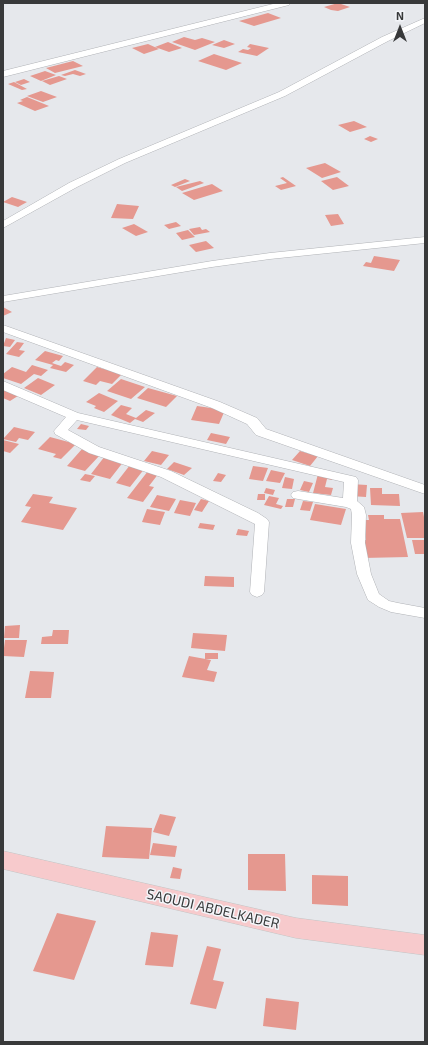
<!DOCTYPE html>
<style>
body{margin:0}
#map{position:relative;width:428px;height:1045px;overflow:hidden;background:#e6e8ec;font-family:"Exo 2",sans-serif}
canvas{display:block}
.frame{position:absolute;inset:0;border:4px solid #38393a;pointer-events:none}
.north{position:absolute;left:380px;top:8px;width:40px;height:40px;-webkit-text-stroke:3px #f3f5f9;paint-order:stroke;rotate:0deg;font-size:11px;font-weight:700;line-height:16px;text-align:center;color:#38393a}
.north::after{content:'';display:block;margin:auto;width:14px;height:18px;background:#38393a;clip-path:polygon(50% 0,100% 100%,50% 72%,0 100%)}
</style>
<div id="map">
<canvas width="428" height="1045"></canvas>
<div class="frame"></div>
<div class="north">N</div>
</div>
<script>
const ctx = document.querySelector('canvas').getContext('2d');
ctx.lineJoin = 'round';
function paint(path, color) { ctx.fillStyle = color; ctx.fill(path, 'evenodd'); }
const poly = rows => new Path2D(rows.map(r => 'M' + r).join(''));
function strokePath(path, color, width, dash) { ctx.strokeStyle = color; ctx.lineWidth = width; ctx.lineCap = dash ? 'butt' : 'round'; ctx.setLineDash(dash || []); ctx.stroke(path); }
function write(font, color, halo, rows, align = 'center') {
  ctx.font = font + ' "Exo 2",sans-serif'; ctx.lineWidth = 3; ctx.setLineDash([]); ctx.textBaseline = 'middle'; ctx.strokeStyle = halo; ctx.fillStyle = color; for (const [text, x, y, turn = 0] of rows) {
    ctx.save(); ctx.translate(x, y); ctx.rotate((+turn || 0) * Math.PI / 180); ctx.textAlign = isNaN(turn) ? turn : align; if (halo) ctx.strokeText(text, 0, 0); ctx.fillText(text, 0, 0); ctx.restore();
  }
}
paint(poly([
 [338,3,350,7,338,11,331,10,324,7],
 [268,13,281,18,254,26,239,21],
 [184,37,195,40,202,38,215,42,195,50,172,42],
 [224,40,235,44,224,48,212,45],
 [168,42,182,48,169,52,155,47],
 [148,44,159,49,144,54,132,48],
 [250,44,269,48,257,56,238,52,243,49,248,50,251,48,247,47],
 [214,54,242,63,226,70,198,61],
 [73,61,83,66,55,73,46,68],
 [75,70,86,74,80,76,73,74,65,76,61,75],
 [45,71,56,75,41,81,30,76],
 [59,76,67,79,50,85,42,81],
 [24,79,30,82,21,85,15,82],
 [14,82,27,89,22,90,8,84],
 [41,91,57,97,43,102,27,96],
 [27,97,49,106,35,111,17,103,23,101,20,100],
 [354,121,367,127,350,132,338,125],
 [370,136,378,139,371,142,364,139],
 [325,163,341,172,322,178,306,168],
 [283,177,296,186,281,190,275,186,287,183,280,178],
 [337,177,349,186,333,190,321,181],
 [185,179,190,181,175,187,171,185],
 [200,181,204,183,182,191,176,187],
 [212,184,223,191,194,200,182,193],
 [12,197,27,202,18,207,3,202],
 [117,204,139,206,133,219,111,218],
 [338,214,344,224,331,226,325,215],
 [176,222,181,226,169,229,164,225],
 [134,224,148,232,136,236,122,228],
 [200,227,202,230,206,229,210,232,194,235,189,229],
 [188,230,195,237,182,240,176,233],
 [206,241,214,248,196,252,189,245],
 [374,256,400,260,394,271,363,266,366,262,371,263],
 [3,307,12,312,3,316],
 [6,338,15,340,10,347,3,346],
 [17,342,24,343,19,350,25,351,19,357,6,354],
 [45,351,63,356,59,361,56,360,52,363,61,366,65,362,74,365,66,372,50,368,53,365,35,360],
 [32,365,48,370,41,376,34,374,21,384,3,378,3,374,12,367,26,372],
 [97,367,122,374,112,384,100,381,96,385,83,381],
 [38,378,55,385,41,395,24,388],
 [121,379,145,387,131,399,107,391],
 [7,388,21,394,10,401,3,398,3,390],
 [148,388,177,396,166,407,137,398],
 [99,393,118,401,104,412,94,408,96,406,86,402],
 [121,405,132,408,126,414,136,418,146,410,155,413,143,422,135,419,130,423,111,415],
 [197,406,225,410,219,424,191,420],
 [81,424,89,426,86,430,77,429],
 [14,427,35,432,28,440,19,438,16,442,3,439],
 [211,433,230,437,226,444,207,440],
 [50,437,76,444,61,459,53,457,56,454,38,449],
 [3,440,19,444,10,453,3,451],
 [82,449,100,455,85,471,67,466],
 [152,451,169,455,161,465,144,461],
 [300,451,318,456,310,466,292,460],
 [105,456,124,461,110,479,91,474],
 [174,462,192,468,184,475,167,469],
 [130,465,145,468,130,487,116,483],
 [253,466,268,468,263,481,249,479],
 [271,470,285,473,280,483,266,481],
 [148,471,159,473,149,486,154,487,143,502,127,498],
 [218,473,226,475,221,482,213,481],
 [85,474,95,476,90,482,80,480],
 [318,474,333,476,332,480,327,479,325,487,333,488,331,495,313,493],
 [285,477,294,479,292,489,282,488],
 [304,481,313,483,309,492,300,490],
 [351,484,367,485,366,497,350,496],
 [266,488,275,490,273,495,264,493],
 [370,488,382,488,382,494,399,494,400,506,371,505],
 [33,494,53,497,49,503,77,508,63,530,21,522,31,507,25,506],
 [258,494,265,494,265,500,257,500],
 [157,495,176,499,169,511,150,507],
 [269,496,279,498,276,504,283,506,281,509,264,505],
 [201,499,209,501,202,512,194,510],
 [287,499,295,499,293,507,285,507],
 [180,500,196,503,190,516,174,513],
 [303,501,313,502,310,511,300,510],
 [315,504,346,509,341,525,310,520],
 [147,509,165,512,160,525,142,522],
 [423,512,425,522,425,538,407,538,401,513],
 [368,515,384,515,384,519,400,519,408,557,363,558,360,540,366,540,362,520,369,520],
 [200,523,215,525,213,530,198,528],
 [238,529,249,531,247,536,236,535],
 [412,540,425,540,425,554,415,554],
 [205,576,234,577,234,587,204,586],
 [20,625,19,638,4,638,5,626],
 [53,630,69,630,68,644,41,644,42,637,52,636],
 [193,633,227,635,225,651,191,648],
 [5,640,27,640,24,657,3,656],
 [205,653,218,653,218,659,205,659],
 [189,656,211,660,207,670,217,672,214,682,182,677],
 [30,671,54,672,51,698,25,698],
 [160,814,176,817,169,836,153,832],
 [106,826,152,828,149,859,102,857],
 [153,843,177,846,175,857,150,855],
 [248,854,285,854,286,891,248,890],
 [173,867,182,869,180,879,170,878],
 [312,875,348,876,348,906,312,904],
 [57,913,96,921,74,980,33,971],
 [151,932,178,935,173,967,145,965],
 [207,946,221,949,213,980,224,982,216,1009,190,1004],
 [266,998,299,1002,296,1030,263,1026]
]), '#e5988f');
const minor = poly([
 [277,3,290,3,289,5,3,77,3,71,277,3],
 [425,18,425,23,388,41,285,96,125,163,77,187,3,228,3,221,69,183,119,159,279,92,382,37,425,18],
 [425,237,425,243,270,259,212,267,3,302,3,296,212,261,270,253,425,237],
 [3,325,220,402,257,418,266,429,425,485,425,494,256,435,247,424,212,408,3,332,3,325],
 [3,381,78,413,356,477,358,480,357,501,364,507,366,515,365,543,371,574,379,594,389,601,398,603,425,608,425,618,391,612,379,607,368,600,357,574,351,543,352,515,351,509,346,507,298,499,293,498,291,495,293,492,298,491,343,498,344,482,77,420,68,430,99,447,171,471,258,513,267,519,269,522,264,592,262,595,257,597,252,595,250,592,255,524,161,477,89,453,55,434,54,431,66,417,3,390,3,381]
]);
const major = poly([
 [3,851,296,918,425,935,425,955,296,938,3,869,3,851]
]);
strokePath(minor, '#b0b2b6', 1);
strokePath(major, '#c3c4c4', 1);
paint(minor, '#fff');
paint(major, '#f7cacc');
write('14px', '#38393a', '#f3f5f9', [
 ["SAOUDI ABDELKADER",213,909,13]
]);
</script>
